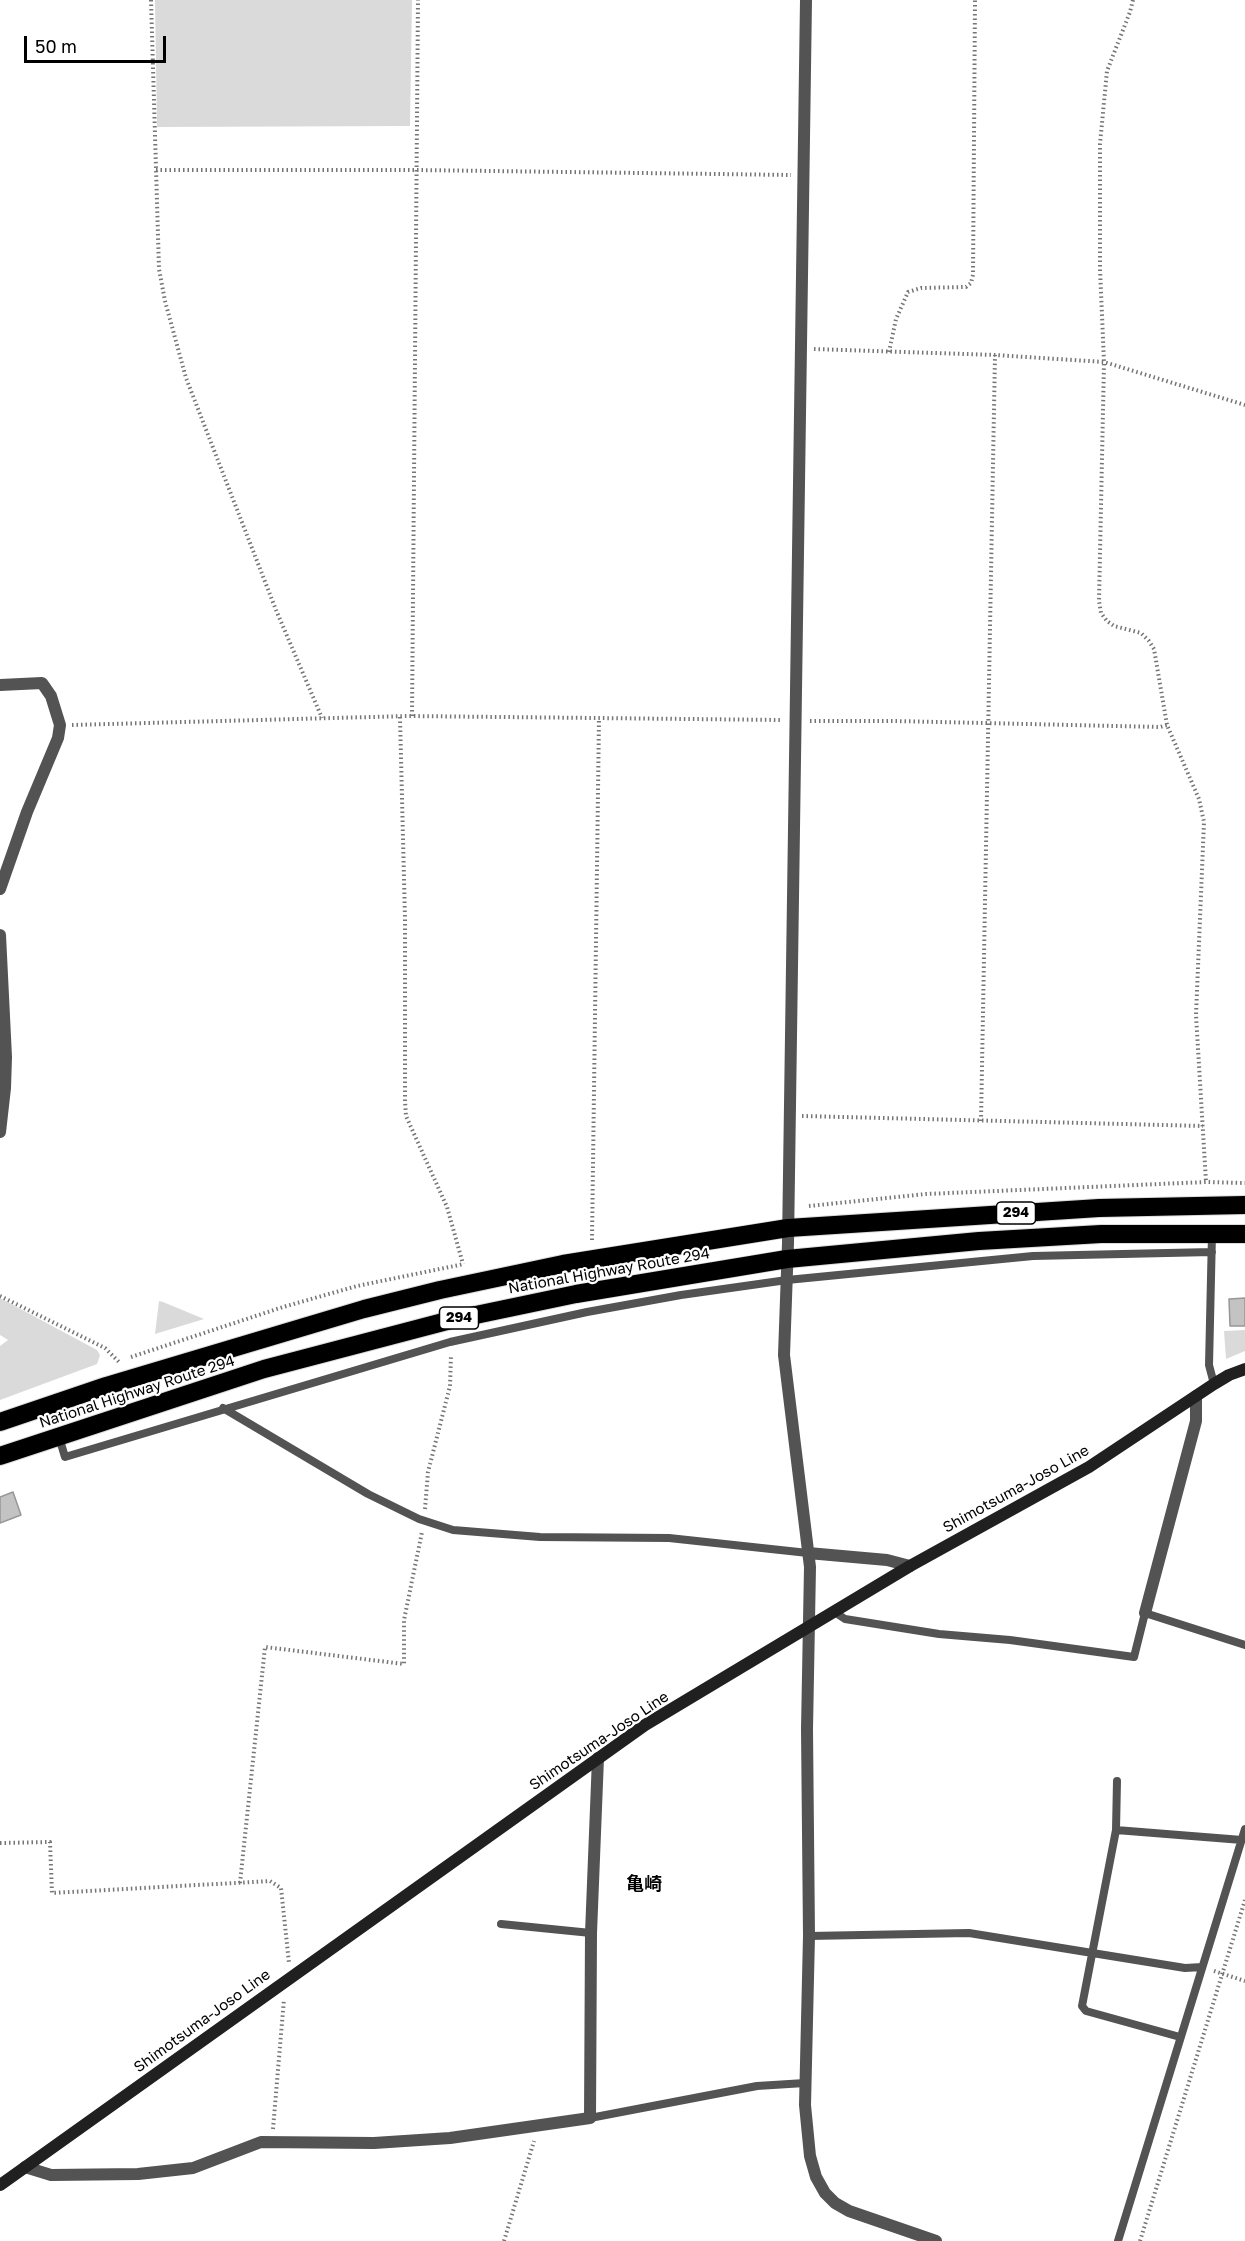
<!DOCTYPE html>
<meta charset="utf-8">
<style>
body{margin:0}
#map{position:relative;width:1245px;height:2241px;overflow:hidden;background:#fff;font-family:"Golos Text",sans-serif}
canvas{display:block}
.scale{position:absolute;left:24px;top:36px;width:142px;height:27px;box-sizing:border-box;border:3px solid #000;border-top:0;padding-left:8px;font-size:18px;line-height:21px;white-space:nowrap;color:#000;-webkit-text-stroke:4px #fff;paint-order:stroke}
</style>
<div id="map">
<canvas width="1245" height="2241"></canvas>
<div class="scale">50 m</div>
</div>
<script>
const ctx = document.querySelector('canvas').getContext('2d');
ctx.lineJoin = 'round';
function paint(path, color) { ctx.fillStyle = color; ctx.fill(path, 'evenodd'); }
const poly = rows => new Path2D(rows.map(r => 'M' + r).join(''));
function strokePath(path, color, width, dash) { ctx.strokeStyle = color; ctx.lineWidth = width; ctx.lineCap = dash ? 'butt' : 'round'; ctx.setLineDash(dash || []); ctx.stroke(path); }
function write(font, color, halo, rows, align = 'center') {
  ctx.font = font + ' "Golos Text","Noto Sans JP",sans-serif'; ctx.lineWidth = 4.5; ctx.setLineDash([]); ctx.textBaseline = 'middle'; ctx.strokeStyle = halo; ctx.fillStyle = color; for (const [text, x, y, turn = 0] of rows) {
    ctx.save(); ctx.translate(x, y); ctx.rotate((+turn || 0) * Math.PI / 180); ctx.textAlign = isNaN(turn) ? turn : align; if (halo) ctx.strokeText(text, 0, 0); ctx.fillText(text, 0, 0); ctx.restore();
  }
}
paint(poly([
 [155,0,412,0,410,126,157,127],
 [0,1298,97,1350,100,1355,97,1364,0,1400,0,1346,8,1340,0,1335],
 [159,1301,163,1302,204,1319,155,1334],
 [1245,1330,1245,1351,1226,1359,1224,1331]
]), '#dadada');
const building = poly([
 [1245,1298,1245,1326,1230,1326,1229,1299,1245,1298],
 [13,1492,21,1515,0,1523,0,1497,13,1492]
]);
paint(building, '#c3c3c3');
strokePath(building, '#979797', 1.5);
const highway = poly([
 [0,1422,106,1386,364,1309,440,1290,563,1264,788,1228,1099,1208,1245,1205],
 [0,1456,264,1369,447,1321,576,1294,787,1259,979,1241,1101,1234,1245,1234]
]);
strokePath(highway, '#dbdbdb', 20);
strokePath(poly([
 [151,0,159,269,165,301,186,378,276,610,322,718],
 [1133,0,1130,12,1107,71,1100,144,1100,269,1104,362,1099,601,1101,613,1107,621,1114,626,1141,633,1149,641,1154,649,1167,725,1199,799,1204,822,1196,1015,1206,1182],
 [156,170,416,170,791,175],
 [814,349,995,355,1104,362,1245,405],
 [889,352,896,319,908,292,921,288,966,287,971,283,973,275,975,0],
 [412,716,418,0],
 [400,717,405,919,405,1101,406,1116,447,1207,463,1264],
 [810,721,894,721,1160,727,1167,725],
 [72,725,408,716,782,720],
 [802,1116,1203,1126],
 [981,1121,995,355],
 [809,1206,926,1194,1206,1182,1245,1183],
 [592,1240,599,718],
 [0,1296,105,1348,119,1362],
 [131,1357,283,1307,357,1286,464,1264],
 [425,1509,428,1472,450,1386,451,1355],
 [0,1843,50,1842,52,1893,270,1881,281,1888,289,1963],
 [240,1883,265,1647,404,1664,404,1620,422,1532],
 [1214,1971,1245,1981],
 [273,2129,284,1999],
 [504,2241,534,2141],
 [1140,2241,1245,1900]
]), '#757575', 4, [1.5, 3]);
strokePath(poly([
 [1212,1234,1209,1365,1214,1384],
 [223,1408,368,1494,419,1519,453,1530,540,1537,669,1538,808,1553],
 [59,1437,65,1457,450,1342,587,1312,681,1295,787,1280,1033,1256,1212,1252],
 [833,1611,845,1619,939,1634,1010,1640,1134,1657,1145,1613,1245,1645],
 [1117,1781,1116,1830,1082,2006,1086,2011,1180,2037],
 [1116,1830,1242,1840],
 [501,1924,591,1933],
 [809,1936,969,1933,1185,1968,1202,1967],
 [590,2118,757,2086,805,2083],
 [1118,2241,1245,1829]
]), '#535353', 8);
strokePath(poly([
 [806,0,788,1243,784,1355,810,1567,807,1729,809,1936,805,2105,810,2156,816,2177,825,2193,835,2203,849,2211,936,2241],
 [0,685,42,683,51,696,60,725,58,738,27,812,0,889],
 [0,935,6,1057,5,1088,0,1132],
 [808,1553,887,1560,910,1566],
 [1145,1613,1196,1421,1196,1396],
 [25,2167,51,2175,138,2174,193,2168,261,2142,374,2143,450,2138,590,2118,591,1933,598,1758]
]), '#535353', 12);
strokePath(poly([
 [0,2185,645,1725,910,1566,1089,1467,1214,1384,1229,1375,1245,1369]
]), '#202020', 12);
strokePath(highway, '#000', 18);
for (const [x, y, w] of [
 [1016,1213,39],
 [459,1318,39]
]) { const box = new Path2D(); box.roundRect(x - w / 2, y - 11, w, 22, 4.5); ctx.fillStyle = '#fff'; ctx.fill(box); strokePath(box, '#000', 1.5); }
write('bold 14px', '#000', null, [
 ["294",1016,1213],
 ["294",459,1318]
]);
write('15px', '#000', '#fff', [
 ["National Highway Route 294",609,1271,-10],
 ["National Highway Route 294",137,1392,-18],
 ["Shimotsuma-Joso Line",1016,1489,-29],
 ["Shimotsuma-Joso Line",599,1741,-34],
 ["Shimotsuma-Joso Line",202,2021,-36]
]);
write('bold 18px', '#000', '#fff', [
 ["亀崎",644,1884]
]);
</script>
